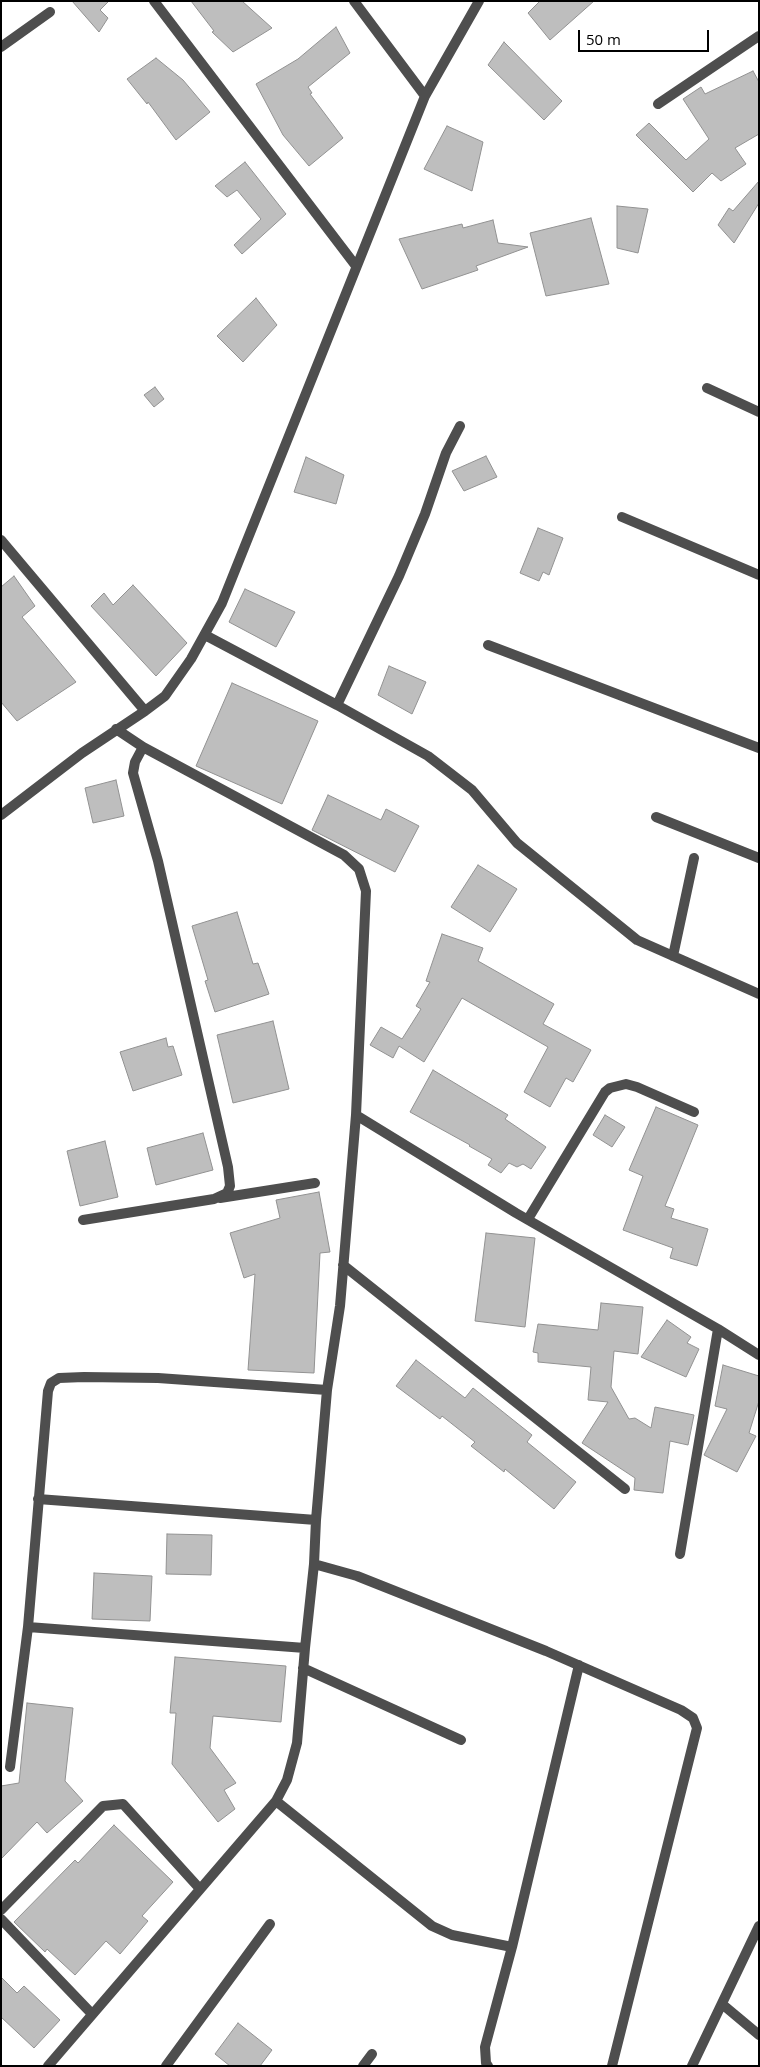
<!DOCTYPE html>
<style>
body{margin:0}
#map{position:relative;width:760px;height:2067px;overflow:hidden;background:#fff;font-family:"Open Sans",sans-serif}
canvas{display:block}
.frame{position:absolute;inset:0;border:2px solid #000;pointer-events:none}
.scale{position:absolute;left:578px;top:30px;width:131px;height:22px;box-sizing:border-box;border:2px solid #000;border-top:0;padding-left:6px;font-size:15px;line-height:18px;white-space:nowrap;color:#000;-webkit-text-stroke:4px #fff;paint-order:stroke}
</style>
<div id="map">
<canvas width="760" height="2067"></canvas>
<div class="frame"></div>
<div class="scale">50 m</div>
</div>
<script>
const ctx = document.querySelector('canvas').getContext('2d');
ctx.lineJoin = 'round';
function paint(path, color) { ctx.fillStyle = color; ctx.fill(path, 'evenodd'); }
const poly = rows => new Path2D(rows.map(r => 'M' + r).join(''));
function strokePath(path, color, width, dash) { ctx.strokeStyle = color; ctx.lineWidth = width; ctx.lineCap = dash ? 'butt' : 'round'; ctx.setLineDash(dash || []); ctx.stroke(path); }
const building = poly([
 [72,1,109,1,100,10,108,18,99,32,72,1],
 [191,1,242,1,272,28,233,52,212,32,214,31,191,1],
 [540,1,594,1,550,40,528,13,540,1],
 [336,27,350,53,308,87,312,93,310,94,343,138,309,166,283,135,256,84,298,59,336,27],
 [504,42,562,101,544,120,488,65,504,42],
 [156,58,183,80,210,112,176,140,148,102,147,104,127,79,156,58],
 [753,71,759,82,759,134,735,148,746,164,721,181,712,173,693,192,636,135,649,123,686,160,709,139,683,99,701,87,705,94,753,71],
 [447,126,483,142,472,191,424,169,447,126],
 [245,162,286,214,242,254,234,245,261,219,237,190,227,197,215,186,245,162],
 [759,181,759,203,734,243,718,225,729,208,733,211,759,181],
 [617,206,648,209,638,253,617,248,617,206],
 [591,218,609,284,546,296,530,233,591,218],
 [493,220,498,243,528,247,476,266,478,270,422,289,399,239,462,224,463,228,493,220],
 [256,298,277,325,243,362,217,336,256,298],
 [155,387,164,399,154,407,144,395,155,387],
 [486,456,497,477,464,491,452,471,486,456],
 [306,457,344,475,336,504,294,492,306,457],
 [538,528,563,538,549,575,543,572,539,581,520,573,538,528],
 [14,576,35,606,22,617,76,682,17,721,1,702,1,587,14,576],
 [133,585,187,643,156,676,91,606,104,593,113,605,133,585],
 [245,589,295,612,276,647,229,622,245,589],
 [389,666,426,682,412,714,378,695,389,666],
 [232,683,318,721,282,804,196,766,232,683],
 [116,780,124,816,93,823,85,788,116,780],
 [328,795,381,820,386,809,419,826,395,872,312,830,328,795],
 [478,865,517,889,490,932,451,907,478,865],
 [237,912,253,964,258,963,269,994,215,1012,205,981,208,980,192,926,237,912],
 [442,934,483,948,478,961,554,1004,543,1024,591,1050,573,1082,566,1078,550,1107,524,1092,548,1047,462,998,424,1062,399,1046,393,1058,370,1045,381,1027,402,1039,421,1009,416,1006,430,982,426,981,442,934],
 [273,1021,289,1089,233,1103,217,1035,273,1021],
 [166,1038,168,1047,173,1046,182,1075,133,1091,120,1052,166,1038],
 [433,1070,508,1115,505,1119,546,1147,531,1169,523,1164,517,1167,509,1163,501,1173,488,1165,492,1159,469,1146,470,1145,410,1112,433,1070],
 [656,1107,698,1125,665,1206,674,1209,671,1218,708,1229,697,1266,670,1258,673,1248,623,1230,643,1176,629,1170,656,1107],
 [605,1115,625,1127,612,1147,593,1135,605,1115],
 [203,1133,213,1170,156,1185,147,1148,203,1133],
 [105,1141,118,1197,80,1206,67,1151,105,1141],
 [319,1192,330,1252,320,1253,314,1373,248,1370,255,1274,244,1278,230,1233,280,1218,276,1200,319,1192],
 [486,1233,535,1238,525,1327,475,1321,486,1233],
 [601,1303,643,1307,638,1354,614,1351,611,1387,629,1419,635,1418,651,1428,655,1407,694,1415,688,1445,670,1441,663,1493,634,1490,635,1478,582,1443,608,1402,588,1400,591,1367,538,1362,538,1353,533,1352,538,1324,598,1330,601,1303],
 [667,1320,691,1337,687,1343,699,1349,686,1377,641,1357,667,1320],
 [416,1360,465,1398,473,1388,532,1435,527,1442,576,1482,554,1509,505,1469,504,1472,471,1446,475,1442,442,1416,440,1419,396,1386,416,1360],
 [723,1365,759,1376,759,1401,749,1433,756,1436,737,1472,704,1455,727,1409,715,1406,723,1365],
 [167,1534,212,1535,211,1575,166,1574,167,1534],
 [94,1573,152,1576,150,1621,92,1619,94,1573],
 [175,1657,286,1666,281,1722,213,1716,210,1748,236,1783,224,1790,235,1809,218,1822,172,1764,176,1713,170,1713,175,1657],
 [27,1703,73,1708,65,1781,83,1801,47,1833,37,1822,1,1859,1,1786,19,1783,27,1703],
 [114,1825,173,1882,142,1916,148,1921,120,1954,106,1941,75,1975,47,1949,45,1952,14,1922,75,1860,78,1863,114,1825],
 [1,1977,17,1993,24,1986,60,2020,34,2048,1,2017,1,1977],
 [238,2023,272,2050,260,2066,230,2066,215,2054,238,2023]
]);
paint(building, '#bebebe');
strokePath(building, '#929292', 1);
strokePath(poly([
 [154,1,356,266],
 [354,1,425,96],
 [1,47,50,12],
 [658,104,759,36],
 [707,388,759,412],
 [622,517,759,575],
 [1,540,145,711],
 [205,635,337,705,428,756,472,790,517,843,637,940,759,994],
 [488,645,759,748],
 [337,705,399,576,425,514,446,453,460,426],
 [1,815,82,753,145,711,165,696,191,659,222,603,425,96,479,1],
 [656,817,759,858],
 [673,956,694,858],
 [356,1115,516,1213,718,1329,759,1355],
 [220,1198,315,1183],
 [528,1219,605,1092,610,1088,626,1084,637,1087,694,1112],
 [83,1220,214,1199,227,1193,230,1186,228,1167,158,861,133,773,135,762,143,747],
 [343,1265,625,1489],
 [38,1499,316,1520],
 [680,1554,718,1329],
 [314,1564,357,1576,546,1651,681,1710,693,1718,697,1728,612,2066],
 [28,1627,305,1648],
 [303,1668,461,1740],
 [10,1767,28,1627,48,1391,51,1383,59,1378,84,1377,158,1378,327,1390],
 [276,1801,432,1926,452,1935,512,1947],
 [1,1910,103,1806,123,1804,200,1889],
 [1,1919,92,2014],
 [722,2004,759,2035],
 [48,2066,276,1801,287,1780,297,1743,305,1648,314,1564,316,1520,327,1390,340,1306,356,1115,366,891,359,869,344,855,143,747,116,729],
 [166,2066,270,1924],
 [363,2066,372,2054],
 [488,2066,486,2063,485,2047,512,1947,579,1665],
 [692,2066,759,1926]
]), '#4e4e4e', 10);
</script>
